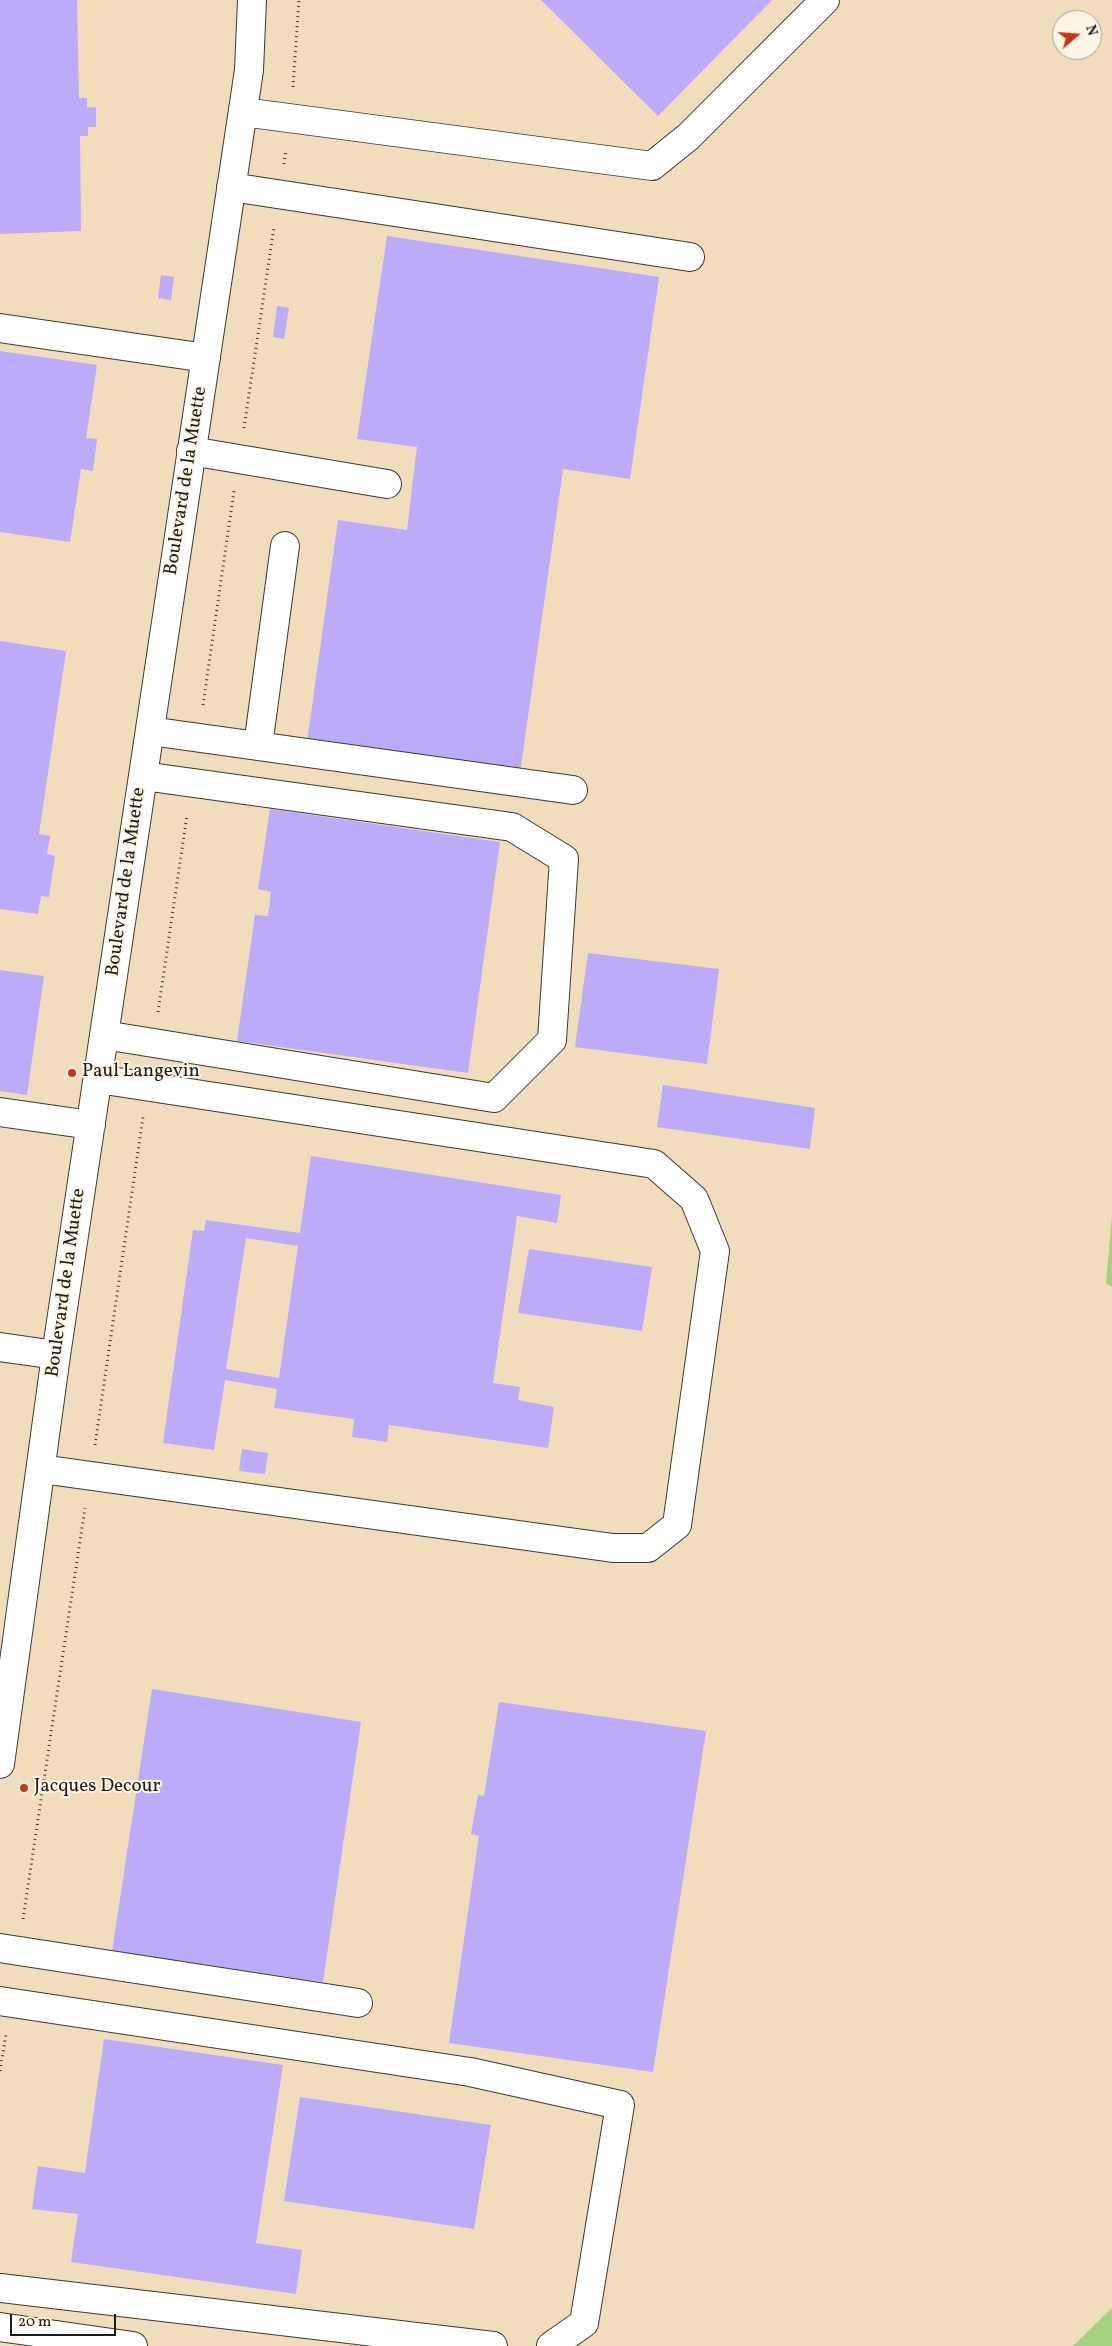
<!DOCTYPE html>
<style>
body{margin:0}
#map{position:relative;width:1112px;height:2346px;overflow:hidden;background:#f1ddbc;font-family:Vollkorn,serif}
canvas{display:block}
.north{position:absolute;left:1052px;top:10px;width:50px;height:50px;box-sizing:border-box;background:#fcf5e5;border:1px solid #a29e95;border-radius:50%;rotate:72deg;font-size:14px;font-weight:700;line-height:20px;text-align:center;color:#1c1c1c}
.north::after{content:'';display:block;margin:auto;width:18px;height:22px;background:#c8321e;clip-path:polygon(50% 0,100% 100%,50% 72%,0 100%)}
.scale{position:absolute;left:10px;top:2314px;width:106px;height:22px;box-sizing:border-box;border:2px solid #1c1c1c;border-top:0;padding-left:6px;font-size:15px;line-height:18px;white-space:nowrap;color:#1c1c1c;-webkit-text-stroke:4px #fcf5e5;paint-order:stroke}
</style>
<div id="map">
<canvas width="1112" height="2346"></canvas>
<div class="north">N</div>
<div class="scale">20 m</div>
</div>
<script>
const ctx = document.querySelector('canvas').getContext('2d');
ctx.lineJoin = 'round';
function paint(path, color) { ctx.fillStyle = color; ctx.fill(path, 'evenodd'); }
const poly = rows => new Path2D(rows.map(r => 'M' + r).join(''));
function strokePath(path, color, width, dash) { ctx.strokeStyle = color; ctx.lineWidth = width; ctx.lineCap = dash ? 'butt' : 'round'; ctx.setLineDash(dash || []); ctx.stroke(path); }
function write(font, color, halo, rows, align = 'center') {
  ctx.font = font + ' Vollkorn,serif'; ctx.lineWidth = 4; ctx.setLineDash([]); ctx.textBaseline = 'middle'; ctx.strokeStyle = halo; ctx.fillStyle = color; for (const [text, x, y, turn = 0] of rows) {
    ctx.save(); ctx.translate(x, y); ctx.rotate((+turn || 0) * Math.PI / 180); ctx.textAlign = isNaN(turn) ? turn : align; if (halo) ctx.strokeText(text, 0, 0); ctx.fillText(text, 0, 0); ctx.restore();
  }
}
paint(poly([
 [1112,1215,1112,1287,1106,1283],
 [1112,2308,1112,2346,1073,2346]
]), '#a5d27f');
paint(poly([
 [0,0,77,0,79,98,87,98,87,107,96,107,96,127,88,127,88,136,80,136,81,231,0,234],
 [541,0,772,0,658,116],
 [387,236,659,277,630,479,563,469,520,773,307,742,338,520,407,530,417,447,357,439],
 [161,275,174,277,171,300,158,298],
 [277,306,289,308,284,339,273,337],
 [0,351,97,365,86,438,97,439,93,471,81,469,70,542,0,532],
 [0,641,66,651,39,834,50,836,47,854,55,856,49,897,41,896,38,914,0,909],
 [270,809,500,842,468,1073,237,1041,255,915,268,916,271,892,258,889],
 [588,953,719,969,707,1064,575,1047],
 [0,970,44,976,27,1095,0,1091],
 [663,1085,815,1108,810,1149,657,1127],
 [311,1156,561,1195,557,1223,517,1216,493,1383,520,1387,518,1400,554,1407,548,1448,389,1425,387,1442,352,1437,354,1419,274,1408,277,1389,225,1380,214,1450,163,1443,193,1230,204,1231,206,1220,300,1233],
 [246,1238,298,1246,279,1378,226,1369],
 [529,1249,652,1267,642,1331,518,1313],
 [242,1449,268,1453,265,1474,239,1471],
 [152,1689,361,1722,323,1982,112,1951],
 [499,1702,706,1731,653,2072,449,2043,479,1836,471,1834,478,1795,484,1796],
 [104,2039,283,2065,256,2243,302,2250,296,2294,71,2262,78,2214,32,2209,38,2166,85,2173],
 [300,2097,491,2125,474,2229,284,2201]
]), '#bcabf8');
const minor = poly([
 [243,112,652,166,688,137,825,0],
 [231,187,690,257],
 [0,328,206,358],
 [191,451,387,484],
 [150,731,573,790],
 [258,746,285,546],
 [104,1035,494,1098,552,1040,564,859,512,827,143,776],
 [0,1112,91,1125],
 [0,1347,56,1355],
 [41,1469,613,1548,648,1548,677,1525,715,1251,694,1199,654,1164,98,1079],
 [0,1764,56,1355,249,70,252,0],
 [0,1948,358,2003],
 [0,2001,470,2072,620,2105,584,2323,551,2346],
 [0,2288,493,2346],
 [0,2327,133,2346]
]);
strokePath(minor, '#3c3934', 30);
strokePath(poly([
 [293,87,299,0],
 [284,164,286,150],
 [244,428,274,227],
 [203,705,234,491],
 [158,1012,187,815],
 [95,1445,143,1117],
 [23,1919,85,1508],
 [0,2071,6,2034]
]), '#3c3934', 3, [1, 4]);
strokePath(minor, '#fff', 28);
for (const [x, y, r, color] of [
 [72,1073,5,"#c8321e"],
 [24,1788,5,"#c8321e"]
]) { const dot = new Path2D(); dot.arc(x, y, r, 0, 2 * Math.PI); ctx.fillStyle = color; ctx.fill(dot); strokePath(dot, '#fcf5e5', 2); }
write('19px', '#1c1c1c', '#fcf5e5', [
 ["Boulevard de la Muette",187,481,-81],
 ["Boulevard de la Muette",127,882,-82],
 ["Boulevard de la Muette",67,1283,-82]
]);
write('19px', '#1c1c1c', '#fcf5e5', [
 ["Paul Langevin",82,1073],
 ["Jacques Decour",34,1788]
], 'left');
</script>
